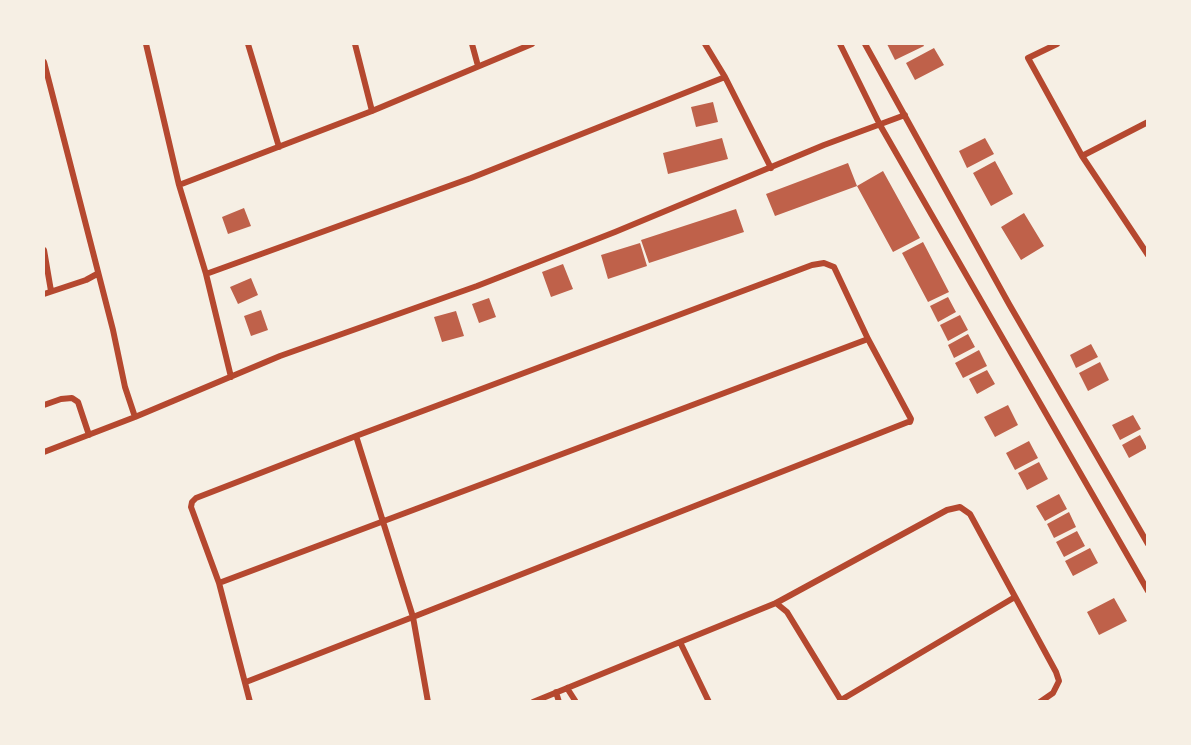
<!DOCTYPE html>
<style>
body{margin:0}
#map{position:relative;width:1191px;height:745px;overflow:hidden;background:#f6efe4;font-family:Inter,sans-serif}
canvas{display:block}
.frame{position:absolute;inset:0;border:45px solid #f6efe4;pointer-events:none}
</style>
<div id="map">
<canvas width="1191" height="745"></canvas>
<div class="frame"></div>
</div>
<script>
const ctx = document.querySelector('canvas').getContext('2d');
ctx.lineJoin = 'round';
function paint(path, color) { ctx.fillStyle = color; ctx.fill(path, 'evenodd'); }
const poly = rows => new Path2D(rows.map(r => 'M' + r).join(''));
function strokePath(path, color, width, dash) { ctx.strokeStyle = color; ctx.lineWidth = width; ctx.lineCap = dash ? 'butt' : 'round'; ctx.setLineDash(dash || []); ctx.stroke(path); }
paint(poly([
 [887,44,923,44,924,46,895,60],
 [934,48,944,65,915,80,906,63],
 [713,102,718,122,696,127,691,107],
 [722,138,728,159,668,174,663,153],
 [985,138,994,154,967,168,959,151],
 [995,161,1013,194,991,206,973,173],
 [848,163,857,186,775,216,766,194],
 [883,171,920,238,893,252,857,186],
 [244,208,251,226,228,234,222,217],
 [736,209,744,232,649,263,641,240],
 [1024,213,1044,246,1021,260,1001,227],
 [923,242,949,292,928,302,902,253],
 [640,243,647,266,608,279,601,255],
 [563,264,573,289,551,297,542,272],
 [251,278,258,295,238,304,230,287],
 [948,297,956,312,938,322,930,306],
 [489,298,496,317,479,323,472,304],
 [261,310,268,330,251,336,244,316],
 [456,311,464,336,442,342,434,317],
 [960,315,968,330,948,341,940,325],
 [968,334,975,347,954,358,948,345],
 [1091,344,1098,357,1076,368,1070,355],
 [979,350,987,366,963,378,955,363],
 [1100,362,1109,380,1088,391,1079,373],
 [987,370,995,384,977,394,969,379],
 [1008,405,1018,425,995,437,984,417],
 [1133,415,1141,429,1120,440,1112,425],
 [1140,435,1147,448,1129,458,1122,445],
 [1029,441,1038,458,1015,470,1006,453],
 [1039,462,1048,479,1027,490,1018,473],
 [1059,494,1067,509,1045,521,1036,506],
 [1069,512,1076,527,1054,538,1047,524],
 [1077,531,1085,546,1064,557,1056,542],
 [1090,548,1098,563,1073,576,1065,561],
 [1114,598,1127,621,1099,635,1087,612]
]), '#bf614a');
strokePath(poly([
 [146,44,179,185,206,274,231,377],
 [248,44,279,147],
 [355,44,372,111],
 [472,44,478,66],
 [705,44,725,77,771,168],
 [840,44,880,125,1148,591],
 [865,44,1009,304,1148,544],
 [1057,44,1028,58,1082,156,1148,255],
 [44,62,113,330,125,387,135,417,280,356,477,286,615,232,824,145,905,115],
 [1082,156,1148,122],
 [179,185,372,111,532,44],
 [44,250,51,291],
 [206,274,471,178,725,77],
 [44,294,86,280,97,274],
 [44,405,61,399,72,398,78,402,89,435],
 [44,452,135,417],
 [219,583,868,339],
 [776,603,787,612,842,702],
 [680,642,776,603,947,510,960,507,970,514,1056,672,1059,681,1053,693,1040,702],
 [246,682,413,617,908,422,910,422,911,419,868,339,834,267,824,263,812,265,356,436,413,617,428,702],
 [567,688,576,702],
 [556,692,559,702],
 [841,700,1015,597],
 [250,702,219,583,191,507,192,502,196,498,356,436],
 [533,702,680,642,709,702]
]), '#b5482f', 6);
</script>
